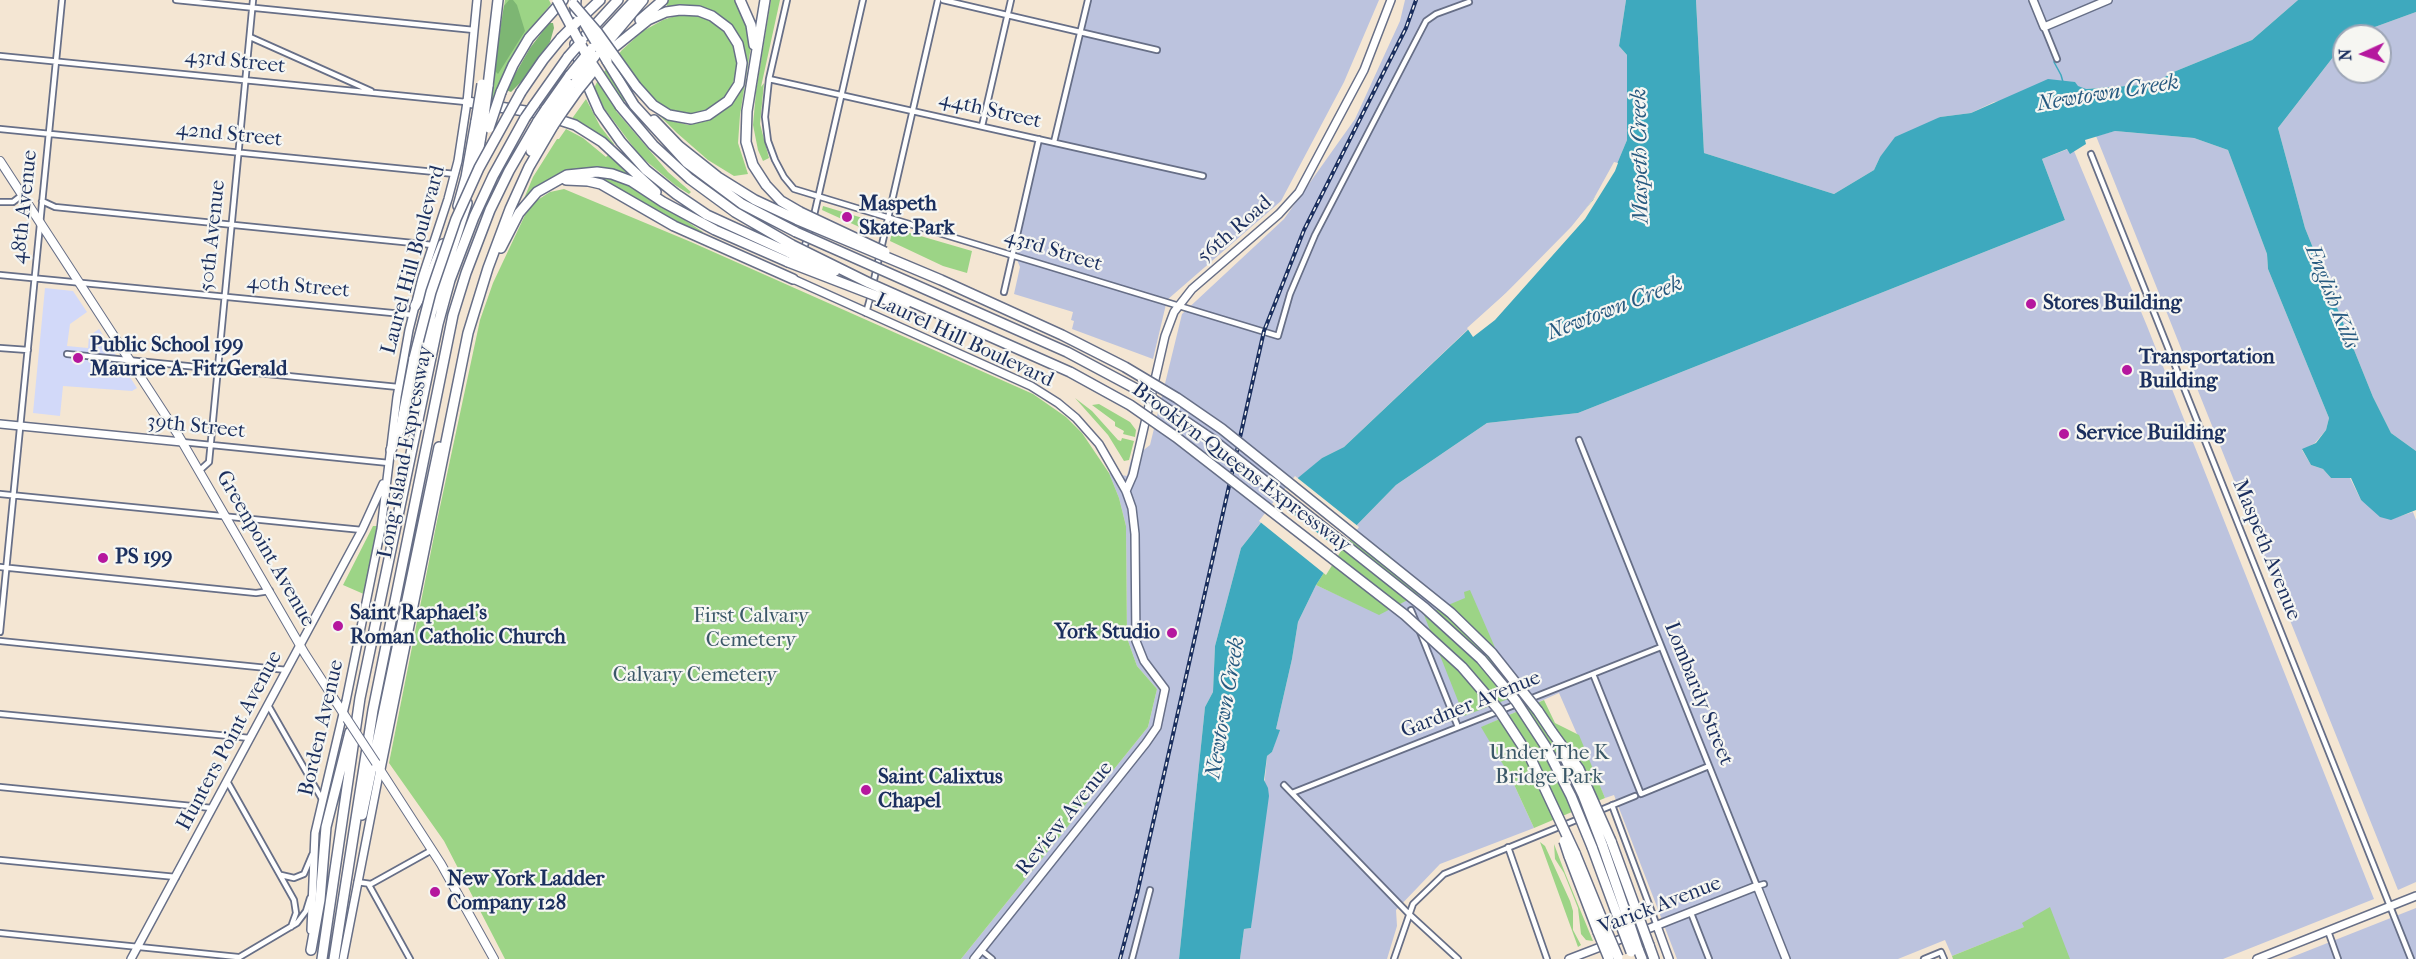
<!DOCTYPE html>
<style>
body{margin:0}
#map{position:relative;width:2416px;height:959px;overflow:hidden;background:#f4e6d3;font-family:"IM FELL French Canon",serif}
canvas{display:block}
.north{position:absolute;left:2332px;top:24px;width:60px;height:60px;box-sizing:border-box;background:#f6f6f2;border:2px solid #9ea6b7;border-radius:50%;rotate:267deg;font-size:16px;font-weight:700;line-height:24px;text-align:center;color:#1b2f5e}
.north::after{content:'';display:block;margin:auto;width:21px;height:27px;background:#b5179e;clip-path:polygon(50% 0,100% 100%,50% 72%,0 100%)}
</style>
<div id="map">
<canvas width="2416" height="959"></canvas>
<div class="north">N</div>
</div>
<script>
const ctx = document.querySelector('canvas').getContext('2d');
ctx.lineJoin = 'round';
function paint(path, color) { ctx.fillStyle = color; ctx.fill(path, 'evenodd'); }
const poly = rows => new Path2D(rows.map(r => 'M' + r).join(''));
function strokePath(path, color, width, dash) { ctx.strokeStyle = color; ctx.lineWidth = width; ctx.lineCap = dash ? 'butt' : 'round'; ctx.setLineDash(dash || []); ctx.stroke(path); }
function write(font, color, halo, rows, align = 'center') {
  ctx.font = font + ' "IM FELL French Canon",serif'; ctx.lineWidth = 4.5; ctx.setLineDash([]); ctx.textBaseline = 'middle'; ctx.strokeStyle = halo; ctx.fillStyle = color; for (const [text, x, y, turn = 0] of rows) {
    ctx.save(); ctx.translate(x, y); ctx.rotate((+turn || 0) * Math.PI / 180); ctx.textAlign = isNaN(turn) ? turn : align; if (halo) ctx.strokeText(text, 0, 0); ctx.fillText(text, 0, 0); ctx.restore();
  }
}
paint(poly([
 [45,288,73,291,87,312,70,324,67,346,88,348,89,336,99,329,137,388,132,391,63,386,60,416,33,413]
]), '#d2d9f9');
paint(poly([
 [1088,0,1379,0,1344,82,1281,201,1167,300,1153,359,1072,329,1074,321,1071,320,1073,312,1014,294,1020,267,1013,250,1039,139,1054,142],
 [1405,0,1626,0,1619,46,1627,55,1627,140,1614,171,1564,238,1344,447,1322,458,1287,489,1241,548,1215,646,1213,692,1205,707,1179,959,961,959,1148,727,1157,689,1137,666,1127,638,1126,526,1119,498,1109,473,1127,476,1131,460,1150,445,1182,314,1284,219,1355,119,1400,21],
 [1696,0,2298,0,2252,40,2171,73,2154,84,2086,89,1994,102,1971,113,1940,117,1880,157,1874,170,1834,194,1704,153],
 [2416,12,2416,451,2391,433,2373,397,2305,228,2278,128,2344,43,2344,72,2380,72,2380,36,2350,36],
 [2115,131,2194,138,2228,150,2267,254,2268,269,2329,418,2326,430,2315,443,2302,450,2311,465,2323,469,2331,478,2350,478,2361,500,2391,519,2413,512,2416,520,2416,882,2398,890,2096,136],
 [2068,149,2074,151,2147,326,2374,899,2223,959,2064,959,2047,918,1952,956,1945,940,1898,959,1677,959,1614,795,1605,798,1559,693,1482,727,1511,778,1534,828,1440,864,1396,910,1397,926,1387,959,1240,959,1244,929,1251,928,1267,756,1272,752,1279,730,1276,729,1292,659,1298,622,1316,585,1379,614,1423,592,1379,548,1351,531,1396,485,1487,423,1578,413,2065,220,2042,159],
 [2416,908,2416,959,2287,959]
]), '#bcc3de');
paint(poly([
 [505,0,549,0,551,4,533,26,518,48,493,102,488,101],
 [669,0,737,0,752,40,740,115,738,143,748,174,734,176,708,160,677,133,654,110,673,121,688,125,707,121,721,112,740,90,745,72,744,50,731,24,714,12,698,6,668,7,666,4],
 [771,0,780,0,761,87,764,83,760,124,769,158,763,161,758,150,753,125,756,92],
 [684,13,704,17,723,30,736,51,736,73,730,92,714,107,695,114,673,113,654,101,638,85,616,111,668,172,691,192,689,194,675,185,640,156,604,108,594,88,599,78,622,50,643,31,663,20],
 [586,99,600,126,614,144,612,147,571,120],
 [566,129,583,138,606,157,608,155,634,179,565,173,539,186,523,201,533,177,557,139,559,139],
 [594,176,613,178,633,186,703,232,699,234,675,222],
 [564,189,691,242,1033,394,1066,417,1082,433,1109,473,1119,498,1126,526,1127,638,1137,666,1157,689,1148,727,961,959,505,959,444,841,389,763,437,521,480,320,493,283,525,215,536,201,550,192],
 [823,206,879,223,877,235,822,210],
 [893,228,972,251,967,273,943,266,890,241],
 [1075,398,1092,411,1118,440,1121,441,1122,438,1134,441,1129,460,1124,461,1108,435],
 [1099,404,1130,422,1136,430,1135,437,1123,434,1124,431,1115,426,1115,422,1092,405],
 [373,526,377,526,366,595,343,585],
 [1351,531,1388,554,1423,592,1379,615,1316,585],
 [1470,590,1516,696,1464,716,1424,615,1465,598,1464,592],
 [1544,700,1555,723,1579,735,1605,798,1534,828,1511,778,1481,727],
 [1540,842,1545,846,1570,901,1573,911,1573,930,1581,945,1578,947],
 [1554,844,1565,873,1593,941,1586,940,1581,934,1578,908,1564,873,1555,859],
 [2050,907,2070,959,1953,959,1952,956,2024,927,2022,923]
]), '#9cd486');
paint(poly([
 [509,0,513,0,517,5,525,31,498,74,494,70,504,6],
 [549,23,553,23,554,28,550,42,522,81,511,92,506,90,530,48]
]), '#7db673');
paint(poly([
 [1626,0,1696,0,1704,153,1834,194,1874,170,1880,157,1895,137,1940,117,1971,113,2048,79,2075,82,2078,86,2086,89,2154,84,2171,73,2252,40,2298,0,2416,0,2416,12,2350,36,2344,36,2344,43,2278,128,2305,228,2373,397,2391,433,2416,451,2416,510,2391,520,2380,517,2361,500,2351,478,2331,478,2323,469,2311,465,2302,449,2316,443,2326,430,2329,418,2268,269,2267,254,2228,150,2194,138,2115,131,2085,140,2086,144,2070,154,2067,149,2042,159,2065,220,1578,413,1487,423,1396,485,1351,531,1316,585,1298,622,1292,659,1276,729,1280,730,1272,752,1267,756,1264,780,1268,788,1269,796,1251,928,1244,929,1240,959,1179,959,1205,707,1213,692,1215,646,1241,548,1293,482,1322,458,1344,447,1564,239,1614,171,1627,140,1627,55,1619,46]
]), '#3ea9be');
paint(poly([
 [1614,162,1618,163,1615,171,1585,219,1495,320,1473,337,1467,328,1506,293,1571,227,1593,200],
 [1295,476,1359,527,1343,549,1278,497],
 [1275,500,1341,551,1326,575,1259,521]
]), '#f4e6d3');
strokePath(poly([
 [2055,59,2054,62,2061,75,2063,82]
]), '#3ea9be', 1.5);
const street = poly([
 [176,0,474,30],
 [787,0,769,79,765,117,768,141,775,160,784,177,794,189,1278,336,1290,294,1315,235,1426,21,1436,14,1469,2],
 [943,0,1157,50],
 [2044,27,2057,59],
 [250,37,371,91],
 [0,56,466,102],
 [769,79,1203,176],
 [982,126,1011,0],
 [0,129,455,174],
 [1054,142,1088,0],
 [2091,154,2411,959],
 [42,201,55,207,433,245],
 [0,202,13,202,22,195],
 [803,251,812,224,863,0],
 [0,275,413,315],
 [873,284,938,0],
 [1004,292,1039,139],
 [866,313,871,295],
 [0,348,28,350],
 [67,354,398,387],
 [1579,440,1757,886,1764,884],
 [182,442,389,463],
 [199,471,209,462,253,0],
 [0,494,362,530],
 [0,567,256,593,270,591],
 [1411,610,1416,622],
 [0,632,62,0],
 [1420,632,1458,727],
 [0,641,287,670],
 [1593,674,1641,794,1709,766],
 [268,705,323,801],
 [0,714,250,738],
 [227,781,294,900,296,913,291,927],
 [1284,785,1409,914,1458,959],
 [0,787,212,808],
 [1292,793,1661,647],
 [1612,805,1657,926],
 [1508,847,1547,959],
 [0,860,176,877],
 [281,875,294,878,304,874,312,855],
 [357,882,371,884,432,850],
 [369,885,410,959],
 [1691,913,1709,959],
 [2328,931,2338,959],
 [0,933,238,957],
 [981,950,992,959],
 [238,958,297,923,306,911,310,898],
 [1132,959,1150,890],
 [1394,959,1413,904,1444,874,1635,796],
 [1924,959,1941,952,1944,959]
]);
const secondary = poly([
 [2033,0,2044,27,2108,0],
 [793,279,1031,386,1058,403,1076,418,1099,444,1126,491,1132,508,1135,534,1136,641,1144,661,1165,689,1157,727,1146,743,974,959],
 [0,424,182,442],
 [1126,491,1133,475,1165,336,1174,312,1192,289,1279,214,1299,192,1364,70,1391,0],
 [1657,926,1669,959],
 [311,930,315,833,346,701,381,529,397,397,409,330,422,278,448,199,458,161,467,102,477,0],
 [1640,932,1757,886,1786,959],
 [131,959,362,530,383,484],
 [343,959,380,769],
 [1569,959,1629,936],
 [2257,959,2416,896]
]);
const primary = poly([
 [0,161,177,433,305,654,347,719],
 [377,765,441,864,494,959]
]);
const highway = poly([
 [740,0,751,25,754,45],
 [765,0,747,111,746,142,753,165,766,185,781,201,800,212],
 [640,20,663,0],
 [578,21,600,0],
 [574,30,576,0],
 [585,36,618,0],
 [597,41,635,0],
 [575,44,581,70,599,111,621,142,646,170,676,194,707,215,790,253],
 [612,49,648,20,666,12,680,10,699,11,712,16,728,28,738,44,742,63,739,84,728,101,708,115,691,119,669,115,653,105,636,86],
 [601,50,643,0],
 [607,61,634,105,687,163,742,204,796,232],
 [488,86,498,0],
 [501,92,513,65,529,38,563,0],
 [521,92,543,60,561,38],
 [467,102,538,113,575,125,602,142,656,192],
 [534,105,568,57],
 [620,106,653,145,690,179,735,212,792,245],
 [546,109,570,75],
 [554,112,575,83],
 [561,114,578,90],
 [654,120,679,146,718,177,755,200,798,220],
 [531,151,546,124],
 [475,172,483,124],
 [566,180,588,181,601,184,674,226,793,279],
 [458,206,466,177,476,121],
 [501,248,519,213,537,192,567,175,597,172,612,174,631,181,663,202,715,230,788,262],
 [415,306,427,284,443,244],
 [412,418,431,314,467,203],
 [391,450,401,426,414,358],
 [1538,711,1552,732],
 [380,769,468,333,488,268,510,209,529,167,553,126],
 [362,815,439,447],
 [1611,841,1638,915],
 [1602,844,1628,919],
 [1592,847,1620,923],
 [1575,853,1606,929],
 [1569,856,1598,932],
 [1649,945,1654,959],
 [1638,949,1642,959],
 [311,950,320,900,326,827,350,732],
 [322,959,360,698,438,324,450,280,474,217,493,176,525,118],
 [334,959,373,710,453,315,466,273,490,210,509,171,538,121]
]);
strokePath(street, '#676f87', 8);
strokePath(secondary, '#676f87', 10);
strokePath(primary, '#676f87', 10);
strokePath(highway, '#676f87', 12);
strokePath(street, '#fff', 4.5);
strokePath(secondary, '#fff', 7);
strokePath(primary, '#fff', 8);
strokePath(highway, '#fff', 9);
const rail = poly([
 [1120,959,1137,894,1264,331,1304,230,1406,28,1416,0]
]);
strokePath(rail, '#1b2f5e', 4);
strokePath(rail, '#f6f6f2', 1.5, [4.5]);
const primaryBridge = poly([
 [347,719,376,763]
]);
const highwayBridge = poly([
 [557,0,587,56,620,106],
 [573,4,598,33,636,86],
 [585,24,607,61],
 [561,38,578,21],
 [568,57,582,41],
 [570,75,592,48],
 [575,83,595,56],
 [578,90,591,74],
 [525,118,534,105],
 [476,121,482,84],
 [538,121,546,109],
 [483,124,488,86],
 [546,124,554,112],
 [553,126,561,114],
 [489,128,501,92],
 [800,212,885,252],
 [798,220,941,280,1062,335,1125,367,1177,398,1222,429,1451,613,1492,653,1538,711],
 [796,232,1067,352,1142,392,1213,440,1425,608,1481,659,1516,701,1546,747,1571,796,1592,847],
 [792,245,869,283,1070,372,1130,405,1176,437,1405,615,1462,667,1499,710,1531,759,1575,853],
 [790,253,835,271],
 [788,262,884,299,906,304],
 [414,358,431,292,456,219,479,168,521,92],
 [1552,732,1579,769,1611,841],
 [1561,750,1583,795,1602,844],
 [1564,841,1569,856],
 [1638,915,1649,945],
 [1628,919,1638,949],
 [1620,923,1631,952],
 [1606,929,1618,957],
 [1598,932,1609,959]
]);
strokePath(primaryBridge, '#676f87', 10, []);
strokePath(highwayBridge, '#676f87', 12, []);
strokePath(primaryBridge, '#fff', 8);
strokePath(highwayBridge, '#fff', 9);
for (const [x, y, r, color] of [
 [847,217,6,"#b5179e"],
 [2031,304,6,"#b5179e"],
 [78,358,6,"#b5179e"],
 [2127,370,6,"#b5179e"],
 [2064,434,6,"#b5179e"],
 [103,558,6,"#b5179e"],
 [338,626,6,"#b5179e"],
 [1172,633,6,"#b5179e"],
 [866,790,6,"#b5179e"],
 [435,892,6,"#b5179e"]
]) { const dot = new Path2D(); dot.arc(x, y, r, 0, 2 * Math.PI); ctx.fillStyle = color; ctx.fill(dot); strokePath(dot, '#f6f6f2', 2); }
write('21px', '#1b2f5e', '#f6f6f2', [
 ["43rd Street",235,62,6],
 ["44th Street",990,111,13],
 ["42nd Street",229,135,6],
 ["48th Avenue",25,207,-84],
 ["56th Road",1235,230,-41],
 ["50th Avenue",213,236,-84],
 ["43rd Street",1053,251,17],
 ["Laurel Hill Boulevard",414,260,-75],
 ["40th Street",298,287,5],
 ["Laurel Hill Boulevard",964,341,25],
 ["39th Street",196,427,6],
 ["Long Island Expressway",406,452,-79],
 ["Brooklyn-Queens Expressway",1241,468,37],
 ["Greenpoint Avenue",265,549,60],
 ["Maspeth Avenue",2266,550,68],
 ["Lombardy Street",1698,694,68],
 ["Gardner Avenue",1471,705,-22],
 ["Borden Avenue",322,728,-77],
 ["Hunters Point Avenue",230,741,-62],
 ["Review Avenue",1065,819,-51],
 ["Varick Avenue",1660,906,-21]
]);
write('bold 21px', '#1b2f5e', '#f6f6f2', [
 ["Maspeth",859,205],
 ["Skate Park",859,229],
 ["Stores Building",2043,304],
 ["Public School 199",90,346],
 ["Maurice A. FitzGerald",90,370],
 ["Transportation",2139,358],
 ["Building",2139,382],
 ["Service Building",2076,434],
 ["PS 199",115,558],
 ["Saint Raphael's",350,614],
 ["Roman Catholic Church",350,638],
 ["York Studio",1160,633,"right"],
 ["Saint Calixtus",878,778],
 ["Chapel",878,802],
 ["New York Ladder",447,880],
 ["Company 128",447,904]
], 'left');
write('21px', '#3b5868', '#f6f6f2', [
 ["First Calvary",751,617],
 ["Cemetery",751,641],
 ["Calvary Cemetery",695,676],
 ["Under The K",1549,754],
 ["Bridge Park",1549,778]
]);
write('italic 22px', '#275a80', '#f6f6f2', [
 ["Newtown Creek",2108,94,-9],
 ["Maspeth Creek",1641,156,-91],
 ["English Kills",2331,297,68],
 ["Newtown Creek",1615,309,-21],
 ["Newtown Creek",1226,708,-80]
]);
</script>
